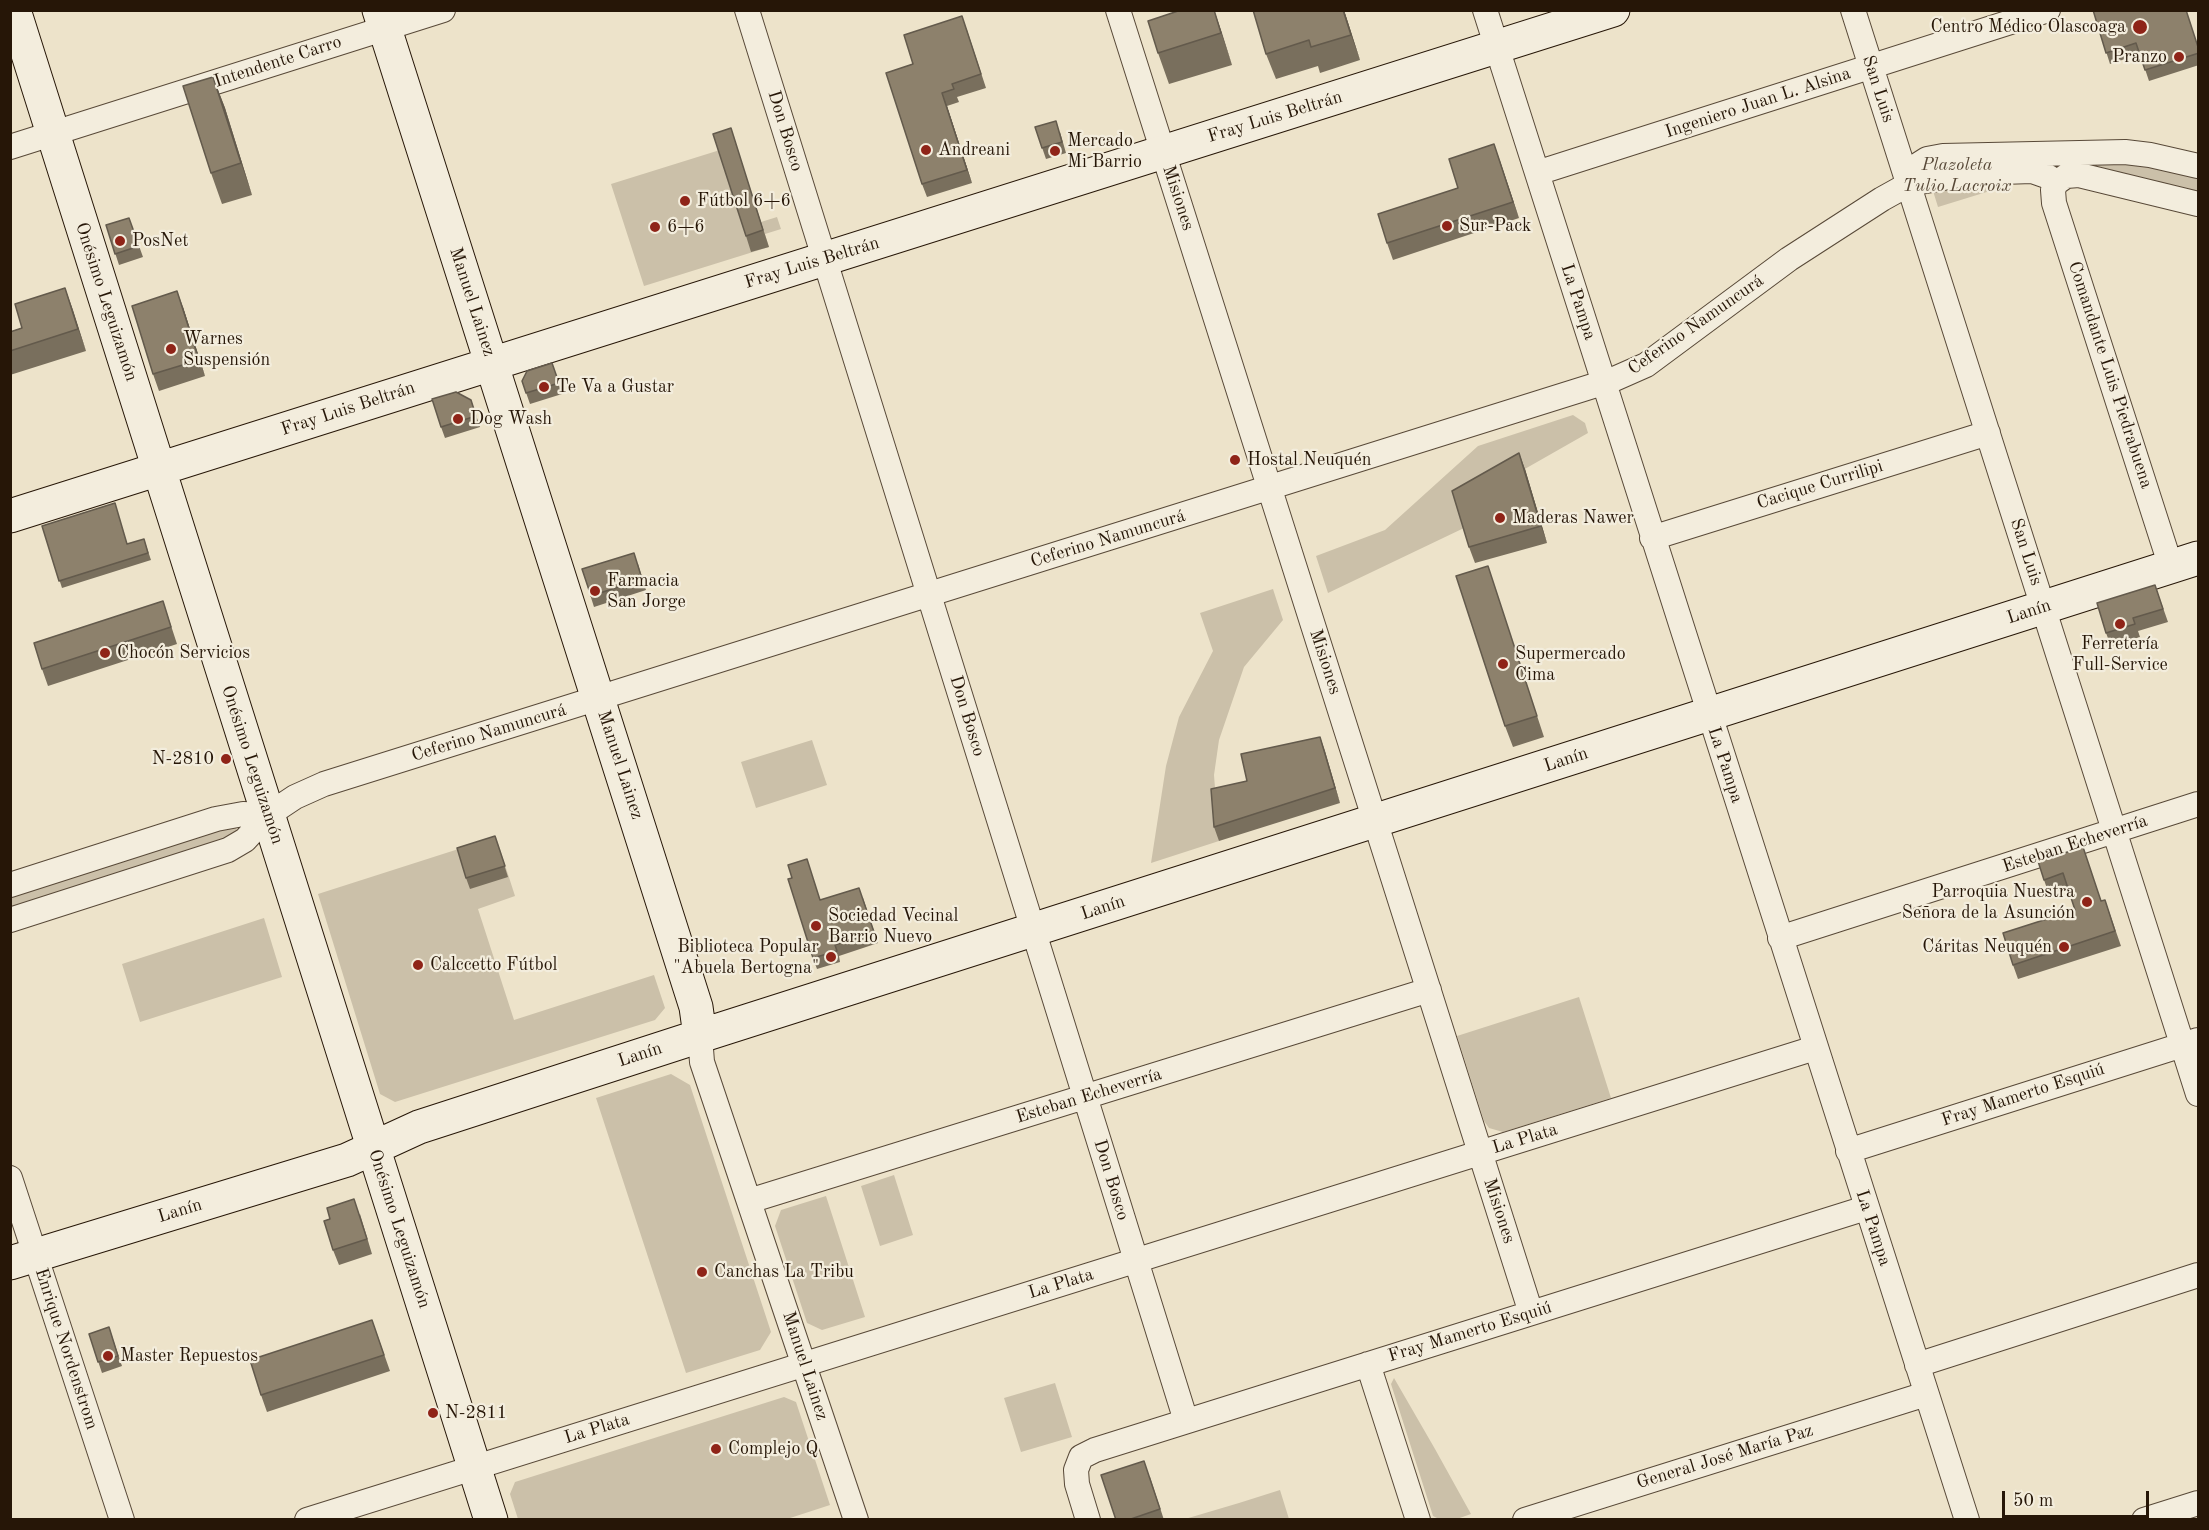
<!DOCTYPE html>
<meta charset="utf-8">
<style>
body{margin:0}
#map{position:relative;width:2209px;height:1530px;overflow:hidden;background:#ede3ca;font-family:"Old Standard TT",serif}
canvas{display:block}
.frame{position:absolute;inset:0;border:12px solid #261607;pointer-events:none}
.scale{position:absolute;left:2002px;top:1491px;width:147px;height:27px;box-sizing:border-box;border:3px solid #261607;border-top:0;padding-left:8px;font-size:18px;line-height:21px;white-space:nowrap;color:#261607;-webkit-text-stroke:4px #f3eddd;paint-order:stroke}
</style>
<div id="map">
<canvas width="2209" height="1530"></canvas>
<div class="frame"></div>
<div class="scale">50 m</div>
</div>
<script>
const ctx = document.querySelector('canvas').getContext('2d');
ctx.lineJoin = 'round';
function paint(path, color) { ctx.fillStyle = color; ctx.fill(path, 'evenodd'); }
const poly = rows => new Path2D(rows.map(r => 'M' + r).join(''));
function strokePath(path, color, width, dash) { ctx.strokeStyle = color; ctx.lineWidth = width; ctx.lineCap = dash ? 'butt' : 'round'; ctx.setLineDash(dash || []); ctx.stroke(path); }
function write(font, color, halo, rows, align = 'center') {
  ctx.font = font + ' "Old Standard TT",serif'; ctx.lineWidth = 4.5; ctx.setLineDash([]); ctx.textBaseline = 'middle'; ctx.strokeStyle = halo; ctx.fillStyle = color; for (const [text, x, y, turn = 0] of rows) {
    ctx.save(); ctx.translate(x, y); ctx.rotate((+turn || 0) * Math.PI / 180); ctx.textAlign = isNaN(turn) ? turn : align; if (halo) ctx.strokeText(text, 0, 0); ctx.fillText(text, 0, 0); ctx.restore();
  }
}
paint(poly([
 [736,145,761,222,777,217,781,229,765,234,769,247,644,286,611,184],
 [1920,149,2198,161,2198,197,2072,164,2056,164,2045,174,1938,207],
 [1573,415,1585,423,1588,433,1458,507,1464,528,1328,593,1316,556,1385,530,1478,446],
 [1273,589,1283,620,1244,667,1219,740,1214,775,1219,841,1151,863,1166,766,1179,717,1213,651,1200,613],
 [812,740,827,785,756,808,741,762],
 [227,826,235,827,238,831,237,836,11,911,10,895],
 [496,837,515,896,478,909,514,1020,654,975,665,1008,655,1020,395,1102,380,1094,318,894],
 [264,918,282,977,140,1022,122,964],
 [1579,997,1611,1098,1503,1132,1489,1128,1484,1121,1457,1036],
 [671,1074,690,1085,771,1332,760,1350,686,1373,596,1098],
 [894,1175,913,1235,880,1246,861,1186],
 [826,1196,865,1317,822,1330,807,1323,775,1226,781,1210],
 [1394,1378,1435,1449,1471,1514,1454,1520,1439,1519,1433,1516,1391,1384],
 [1055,1383,1072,1437,1021,1452,1004,1398],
 [784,1397,796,1402,830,1505,784,1520,518,1519,510,1494,515,1482],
 [1280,1490,1289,1519,1185,1519,1239,1503]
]), '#cbc0a9');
const street = poly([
 [747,10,1186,1421],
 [1118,10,1531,1313],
 [1485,10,1967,1520],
 [1853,10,2198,1094],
 [10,147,443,10],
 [1537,173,2048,10],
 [1905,173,1927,159,1943,156,2125,152,2150,155,2198,166],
 [2056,183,2053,190,2054,203,2171,567],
 [2056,183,2066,176,2079,175,2198,204],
 [1652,538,1988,433],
 [10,885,216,819,243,814,268,815],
 [10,920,228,850,245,840,268,815,295,797,324,784,1612,380,1646,365,1789,259,1882,199,1909,184,1972,173,2032,171,2049,177,2056,183],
 [1780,938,2198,804],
 [700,1036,702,1062,856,1520],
 [1848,1151,2198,1040],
 [10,1178,122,1520],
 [749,1201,1429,990],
 [1368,1364,1418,1520],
 [1917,1365,2198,1275],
 [307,1520,1815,1048],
 [1088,1520,1077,1484,1076,1470,1081,1457,1095,1450,1866,1208],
 [1525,1520,1926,1394],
 [2144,1520,2198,1503]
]);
const secondary = poly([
 [14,10,491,1520],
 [379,10,696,1007,700,1036],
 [10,516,1613,10],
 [10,1263,347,1160,419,1127,700,1036,2198,558]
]);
strokePath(street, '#584938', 26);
strokePath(secondary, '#261607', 35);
strokePath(street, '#f3eddd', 24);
strokePath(secondary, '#f3eddd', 33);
paint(poly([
 [1214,10,1232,65,1169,84,1158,53],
 [1344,10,1360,60,1320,73,1318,66,1276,79,1266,54],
 [2093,10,2199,48,2199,65,2149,81,2140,54,2110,64],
 [967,30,986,88,957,97,959,102,947,106,972,183,927,197,922,184,913,64],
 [213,77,225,108,252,195,222,204,211,173],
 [1035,127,1060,132,1066,153,1046,159],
 [736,145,769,247,751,252,746,236],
 [1500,161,1519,218,1393,260,1387,243,1458,188],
 [129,218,143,257,119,265,106,225],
 [65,288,86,351,10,375,10,332,22,328],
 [183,307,205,376,159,391,153,374],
 [552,363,562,394,530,404,522,381],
 [471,400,480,427,445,438,441,427],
 [1525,469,1547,543,1475,563,1469,547],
 [42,526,128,544,144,539,151,560,62,588],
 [638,564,646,590,594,607,582,569],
 [2155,585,2168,622,2138,631,2140,637,2111,646,2106,633],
 [1495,588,1544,737,1513,747,1505,726],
 [163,601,177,644,48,686,42,669],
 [1320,737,1340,803,1219,841,1214,827,1247,781],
 [495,836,508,877,470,889,466,878],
 [2083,847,2101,901,2105,900,2121,946,2018,979,2013,965,2075,910,2068,888,2049,894,2044,880,2058,855],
 [863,898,878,943,839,956,840,962,817,969,813,958,821,900],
 [360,1214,372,1254,339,1265,333,1250],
 [372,1320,390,1371,267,1412,261,1395],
 [109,1327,122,1366,102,1373,89,1334],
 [1150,1477,1164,1520,1116,1520]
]), '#796f5d');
paint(poly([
 [1214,10,1222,33,1232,65,1221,33],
 [1343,10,1344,10,1360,60,1351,35],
 [213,77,225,108,252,195,241,163],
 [942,93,947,106,972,183,967,170],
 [1494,144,1500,161,1519,218,1513,202],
 [65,288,73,310,86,351,78,329],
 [177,291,183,307,205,376,199,360],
 [1519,453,1525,469,1547,543,1541,526],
 [1320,737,1325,751,1340,803,1335,788]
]), '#635a4c');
const building = poly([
 [1181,10,1214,10,1221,33,1158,53,1148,21,1181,10],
 [1253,10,1343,10,1351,35,1311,47,1309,40,1266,54,1253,10],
 [2093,10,2186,10,2199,50,2199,53,2145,70,2136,43,2106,53,2093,10],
 [962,16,981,74,952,84,954,89,942,93,967,170,922,184,886,73,913,64,904,35,962,16],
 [213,77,241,163,211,173,183,86,213,77],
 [1056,121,1062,142,1042,148,1035,127,1056,121],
 [731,128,763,230,746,236,713,134,731,128],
 [1494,144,1513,202,1387,243,1378,214,1458,188,1449,159,1494,144],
 [129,218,139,246,115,254,106,225,129,218],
 [65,288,78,329,10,351,10,332,22,328,15,304,65,288],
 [177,291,199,360,153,374,132,306,177,291],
 [552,363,559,383,526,393,522,381,527,371,552,363],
 [456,392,471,400,476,416,441,427,432,399,456,392],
 [1519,453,1541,526,1469,547,1452,491,1519,453],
 [115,503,127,544,144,539,148,553,59,581,42,526,115,503],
 [634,553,642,579,591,596,582,569,634,553],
 [1488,566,1537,716,1505,726,1456,576,1488,566],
 [2155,585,2163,609,2133,618,2135,624,2106,633,2097,603,2155,585],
 [163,601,171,627,42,669,34,643,163,601],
 [1320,737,1335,788,1214,827,1211,789,1247,781,1241,754,1320,737],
 [495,836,505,866,466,878,457,848,495,836],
 [2083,847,2101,901,2105,900,2115,931,2013,965,2003,933,2075,910,2063,873,2044,880,2037,858,2056,851,2058,855,2083,847],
 [807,859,820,900,859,888,874,932,835,945,837,951,813,958,788,879,792,878,788,865,807,859],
 [354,1199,367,1239,333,1250,324,1221,330,1219,327,1208,354,1199],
 [372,1320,384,1355,261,1395,250,1360,372,1320],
 [109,1327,118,1356,98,1362,89,1334,109,1327],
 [1144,1461,1160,1509,1128,1520,1116,1520,1101,1475,1144,1461]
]);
paint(building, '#8d816c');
strokePath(building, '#635a4c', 1.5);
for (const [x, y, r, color] of [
 [2140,27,8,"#8f2418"],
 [2179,57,6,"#8f2418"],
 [926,150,6,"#8f2418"],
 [1055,151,6,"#8f2418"],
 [685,201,6,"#8f2418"],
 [1447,226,6,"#8f2418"],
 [655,227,6,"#8f2418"],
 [120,241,6,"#8f2418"],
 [171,349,6,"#8f2418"],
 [544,387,6,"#8f2418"],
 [458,419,6,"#8f2418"],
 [1235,460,6,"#8f2418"],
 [1500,518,6,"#8f2418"],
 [595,591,6,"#8f2418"],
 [2120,624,6,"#8f2418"],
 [105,653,6,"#8f2418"],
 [1503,664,6,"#8f2418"],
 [226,759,6,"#8f2418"],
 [2087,902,6,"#8f2418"],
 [816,926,6,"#8f2418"],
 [2064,947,6,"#8f2418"],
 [831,957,6,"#8f2418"],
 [418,965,6,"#8f2418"],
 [702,1272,6,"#8f2418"],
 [108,1356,6,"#8f2418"],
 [433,1413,6,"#8f2418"],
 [716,1449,6,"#8f2418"]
]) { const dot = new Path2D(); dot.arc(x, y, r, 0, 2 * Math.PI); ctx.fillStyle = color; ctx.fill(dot); strokePath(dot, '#f3eddd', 2); }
write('18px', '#261607', '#f3eddd', [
 ["Centro Médico Olascoaga",2126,27,"right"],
 ["Pranzo",2167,57,"right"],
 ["Mercado",1067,141],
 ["Mi Barrio",1067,162],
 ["Andreani",938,150],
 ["Fútbol 6+6",697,201],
 ["Sur-Pack",1459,226],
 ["6+6",667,227],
 ["PosNet",132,241],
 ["Warnes",183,339],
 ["Suspensión",183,360],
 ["Te Va a Gustar",556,387],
 ["Dog Wash",470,419],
 ["Hostal Neuquén",1247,460],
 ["Maderas Nawer",1512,518],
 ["Farmacia",607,581],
 ["San Jorge",607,602],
 ["Ferretería",2120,644,"center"],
 ["Full-Service",2120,665,"center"],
 ["Chocón Servicios",117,653],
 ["Supermercado",1515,654],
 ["Cima",1515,675],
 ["N-2810",214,759,"right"],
 ["Parroquia Nuestra",2075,892,"right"],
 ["Señora de la Asunción",2075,913,"right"],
 ["Sociedad Vecinal",828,916],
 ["Barrio Nuevo",828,937],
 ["Biblioteca Popular",819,947,"right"],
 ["\"Abuela Bertogna\"",819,968,"right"],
 ["Cáritas Neuquén",2052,947,"right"],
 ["Calccetto Fútbol",430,965],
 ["Canchas La Tribu",714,1272],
 ["Master Repuestos",120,1356],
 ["N-2811",445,1413],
 ["Complejo Q",728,1449]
], 'left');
write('18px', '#261607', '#f3eddd', [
 ["Intendente Carro",278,62,-18],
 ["San Luis",1878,89,72],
 ["Ingeniero Juan L. Alsina",1758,103,-18],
 ["Fray Luis Beltrán",1275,117,-17],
 ["Don Bosco",785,131,73],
 ["Misiones",1178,198,72],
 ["Fray Luis Beltrán",812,263,-17],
 ["Onésimo Leguizamón",106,302,72],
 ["Manuel Lainez",472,302,72],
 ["La Pampa",1578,302,72],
 ["Ceferino Namuncurá",1696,325,-35],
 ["Comandante Luis Piedrabuena",2110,375,72],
 ["Fray Luis Beltrán",348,409,-18],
 ["Cacique Currilipi",1820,485,-17],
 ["Ceferino Namuncurá",1108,539,-17],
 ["San Luis",2026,552,72],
 ["Lanín",2029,612,-18],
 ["Misiones",1325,662,72],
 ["Don Bosco",967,716,73],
 ["Ceferino Namuncurá",489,733,-17],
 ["Lanín",1566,760,-18],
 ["Onésimo Leguizamón",252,765,72],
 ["Manuel Lainez",620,765,72],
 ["La Pampa",1725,765,72],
 ["Esteban Echeverría",2075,844,-18],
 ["Lanín",1103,908,-18],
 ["Lanín",640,1055,-18],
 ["Fray Mamerto Esquiú",2023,1095,-18],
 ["Esteban Echeverría",1089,1096,-17],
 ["La Plata",1525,1139,-17],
 ["Don Bosco",1111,1180,73],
 ["Lanín",180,1211,-17],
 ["Misiones",1499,1211,72],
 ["La Pampa",1873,1228,72],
 ["Onésimo Leguizamón",399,1229,72],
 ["La Plata",1061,1284,-17],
 ["Fray Mamerto Esquiú",1470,1332,-17],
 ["Enrique Nordenstrom",66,1349,72],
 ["Manuel Lainez",805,1366,72],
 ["La Plata",597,1429,-17],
 ["General José María Paz",1725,1457,-17]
]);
write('italic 18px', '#584938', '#f3eddd', [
 ["Plazoleta",1957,165],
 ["Tulio Lacroix",1957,186]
]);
</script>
